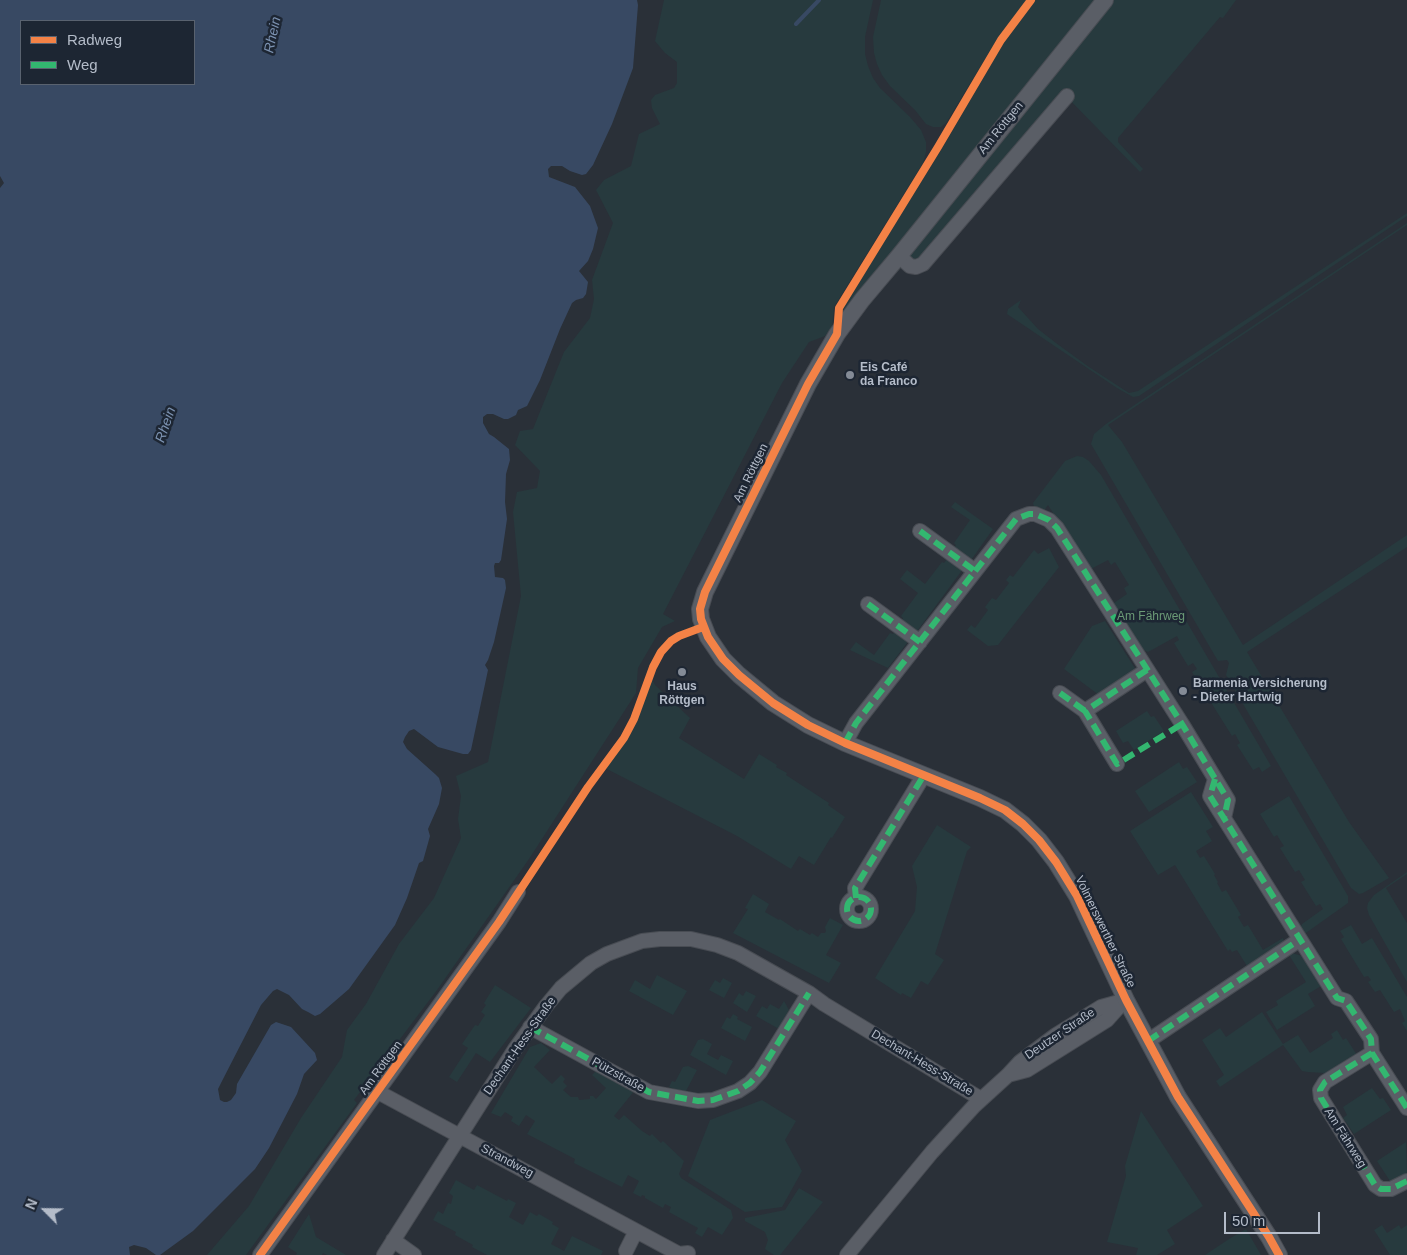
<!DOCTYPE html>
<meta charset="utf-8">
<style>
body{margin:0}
#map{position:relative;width:1407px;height:1255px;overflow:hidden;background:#2a3038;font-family:Arial,sans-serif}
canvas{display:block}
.legend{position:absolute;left:20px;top:20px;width:175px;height:65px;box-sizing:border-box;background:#1d2633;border:1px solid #59626f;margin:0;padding:6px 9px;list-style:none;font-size:15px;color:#b4bcc9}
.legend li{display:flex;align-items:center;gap:10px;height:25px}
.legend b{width:25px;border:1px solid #59626f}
.north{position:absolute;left:20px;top:1185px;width:50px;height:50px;-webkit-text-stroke:4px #1d2633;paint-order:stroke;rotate:293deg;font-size:14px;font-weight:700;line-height:20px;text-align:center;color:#b4bcc9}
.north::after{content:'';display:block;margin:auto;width:18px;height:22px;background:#b4bcc9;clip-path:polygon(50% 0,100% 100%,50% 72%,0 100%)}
.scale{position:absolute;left:1224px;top:1212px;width:96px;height:22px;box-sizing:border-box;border:2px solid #b4bcc9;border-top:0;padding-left:6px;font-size:15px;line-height:18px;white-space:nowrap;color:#b4bcc9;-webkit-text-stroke:4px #1d2633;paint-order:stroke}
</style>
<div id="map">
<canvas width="1407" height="1255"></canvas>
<ul class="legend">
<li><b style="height:6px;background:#f48246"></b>Radweg</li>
<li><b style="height:6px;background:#33b770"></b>Weg</li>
</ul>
<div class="north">N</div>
<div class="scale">50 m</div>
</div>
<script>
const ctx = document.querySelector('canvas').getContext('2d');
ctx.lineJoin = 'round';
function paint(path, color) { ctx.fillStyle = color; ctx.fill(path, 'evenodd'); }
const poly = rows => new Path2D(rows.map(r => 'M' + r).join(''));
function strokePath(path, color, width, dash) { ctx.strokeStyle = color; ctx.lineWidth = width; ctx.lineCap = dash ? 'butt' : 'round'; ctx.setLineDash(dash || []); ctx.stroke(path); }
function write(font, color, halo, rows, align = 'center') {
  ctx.font = font + ' Arial,sans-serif'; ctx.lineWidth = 5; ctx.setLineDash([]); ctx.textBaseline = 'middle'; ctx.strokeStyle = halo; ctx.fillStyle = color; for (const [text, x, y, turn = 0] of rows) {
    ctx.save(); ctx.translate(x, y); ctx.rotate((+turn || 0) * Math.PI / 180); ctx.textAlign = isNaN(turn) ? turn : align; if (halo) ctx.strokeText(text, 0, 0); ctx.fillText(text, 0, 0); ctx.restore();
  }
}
paint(poly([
 [664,0,873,0,865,37,865,54,868,66,873,78,880,88,910,117,921,130,926,142,926,152,923,163,834,307,832,327,825,336,809,342,782,383,663,614,675,621,662,627,638,668,636,693,529,859,437,990,354,1100,357,1103,246,1255,207,1255,249,1206,301,1118,342,1057,347,1030,366,1004,399,944,434,898,461,838,458,819,461,796,456,776,488,762,521,596,513,512,517,492,537,488,540,471,515,445,520,431,533,429,564,352,590,318,594,299,592,280,613,223,596,190,604,180,631,166,639,134,660,124,652,108,651,100,655,95,674,88,677,83,677,62,665,53,655,41],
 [881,0,1027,0,996,41,946,123,941,127,933,127,926,124,915,110,890,86,882,75,877,64,874,53,873,37],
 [1036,0,1098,0,845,313,842,312,842,309,941,150,1003,44,1015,26],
 [1113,0,1236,0,1223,18,1220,17,1118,138,1118,142,1143,169,1140,172,1062,92,928,250,919,258,913,259,910,257,908,253],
 [1407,213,1407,216,1139,396,1133,397,1117,388,1007,314,1008,309,1021,300,1018,307,1038,329,1056,343,1089,367,1129,393,1138,391],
 [1407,223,1407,225,1108,425,1122,442,1243,645,1407,535,1407,547,1247,652,1349,822,1389,878,1363,893,1359,894,1351,888,1226,675,1229,663,1227,660,1218,661,1091,444,1094,434,1106,424],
 [1077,456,1083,457,1089,461,1101,475,1160,576,1271,766,1262,772,1259,767,1253,770,1237,745,1240,743,1235,734,1232,736,1192,672,1197,669,1193,663,1188,666,1174,643,1179,640,1177,636,1148,652,1135,646,1111,605,1127,594,1124,588,1129,585,1115,562,1111,565,1108,560,1089,570,1048,505,1043,512,1035,510,1033,503,1065,461],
 [955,502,993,529,969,563,952,550,956,545,954,543,970,520,951,507],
 [1049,548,1059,567,998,645,988,646,967,630,971,625,975,628,988,610,985,607,992,598,996,600,1009,583,1006,580,1010,575,1013,577,1034,550,1038,554],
 [948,558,963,569,915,634,900,623,903,618,901,616,918,593,900,579,907,570,925,584,942,562,944,563],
 [1105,621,1136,670,1099,695,1064,669,1092,626],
 [897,629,910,639,888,668,850,650,856,642,874,655,890,633,893,634],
 [652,679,655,685,690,718,679,738,744,779,759,754,777,765,776,767,787,773,786,775,829,803,828,805,845,817,832,838,831,837,814,865,799,856,791,869,737,836,605,768,629,735,639,715],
 [1147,711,1151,717,1154,716,1164,731,1134,750,1128,741,1123,743,1116,731],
 [1179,762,1183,769,1187,767,1197,782,1149,812,1135,791],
 [1191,792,1213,827,1206,831,1212,841,1196,851,1200,858,1204,856,1215,874,1214,875,1218,882,1217,883,1222,892,1226,890,1241,915,1238,917,1244,927,1248,925,1263,950,1283,938,1284,943,1247,966,1237,950,1232,952,1230,949,1228,951,1175,865,1158,875,1130,831],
 [1289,796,1348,896,1348,903,1303,935,1299,931,1302,924,1323,909,1320,904,1316,906,1301,882,1305,880,1299,870,1295,872,1280,848,1284,846,1280,840,1277,835,1274,837,1260,814],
 [937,825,971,847,967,851,935,954,944,960,928,985,921,981,911,998,902,993,901,995,875,978,915,911,917,887,912,866],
 [1407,872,1407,874,1386,888,1407,923,1407,982,1369,915,1367,908,1368,903,1374,895],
 [753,894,769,904,765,912,779,920,780,919,798,931,800,929,810,935,812,933,818,937,821,933,825,933,826,931,825,927,830,918,843,925,826,955,841,963,829,983,733,933,748,909,745,908],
 [1351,925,1362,944,1372,938,1407,997,1407,1031,1402,1023,1405,1021,1400,1009,1394,1012,1380,990,1375,992,1368,982,1371,980,1368,976,1364,977,1341,939,1344,937,1340,931],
 [1292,953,1302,956,1321,986,1308,994,1315,1006,1277,1030,1266,1012,1278,1005,1276,1001,1306,982,1289,955],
 [657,975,687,991,673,1015,629,991,635,980,650,989],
 [723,978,732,983,724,998,709,990,715,980,720,983],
 [495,985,531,1008,490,1062,476,1053,457,1082,449,1077,468,1048,462,1044,475,1025,478,1026,481,1021,485,1015,481,1012,486,1005,484,1003],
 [746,991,756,996,747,1012,733,1003,739,993,743,996],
 [784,1001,789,1010,779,1029,756,1016,762,1006,767,1009,770,1004,779,1009],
 [1262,1012,1283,1044,1298,1035,1310,1053,1333,1038,1331,1034,1337,1030,1343,1040,1346,1038,1357,1055,1325,1073,1308,1072,1302,1071,1283,1045,1220,1087,1216,1081,1224,1075,1202,1040,1220,1028,1226,1037],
 [733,1014,738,1017,737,1019,752,1027,745,1041,721,1028,727,1017,730,1019],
 [703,1039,712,1044,707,1054,718,1060,721,1055,733,1061,726,1075,690,1055,698,1040],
 [541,1043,550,1050,534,1067,552,1084,561,1075,565,1079,563,1082,567,1086,563,1090,571,1097,578,1097,579,1100,590,1099,590,1096,593,1096,596,1099,606,1088,592,1075,597,1070,635,1090,614,1116,619,1120,624,1115,642,1131,650,1136,652,1134,661,1143,663,1141,684,1161,679,1174,681,1178,731,1210,733,1218,722,1235,708,1227,702,1237,695,1233,698,1228,669,1212,671,1207,665,1204,663,1208,645,1198,645,1196,642,1195,641,1197,633,1193,639,1181,628,1175,622,1187,574,1163,575,1159,527,1134,535,1121,526,1115,519,1126,511,1121,513,1117,505,1112,501,1117,491,1113,530,1047],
 [688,1066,697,1070,685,1093,669,1087,672,1081,675,1082,683,1067],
 [1372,1088,1380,1099,1383,1098,1391,1110,1354,1134,1343,1118,1347,1115,1343,1107],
 [762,1100,796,1121,785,1140,802,1171,782,1207,745,1212,688,1176,710,1120],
 [1141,1111,1203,1206,1167,1230,1175,1244,1157,1255,1136,1255,1138,1248,1107,1242,1126,1176,1125,1166],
 [1406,1142,1407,1175,1392,1184,1377,1161],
 [456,1180,474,1190,477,1185,507,1201,508,1199,516,1203,509,1217,523,1225,530,1212,537,1216,539,1214,553,1222,552,1224,559,1228,551,1244,564,1251,572,1236,603,1251,601,1255,487,1255,472,1247,473,1245,455,1235,456,1232,433,1220,438,1211,443,1214,448,1203,451,1204,453,1196,449,1193],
 [799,1188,823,1202,780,1255,774,1255,765,1249,768,1240,765,1232,745,1221,745,1218,785,1210],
 [309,1214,316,1237,346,1255,327,1255,323,1253,322,1255,296,1255,297,1253,288,1247],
 [1382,1225,1387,1233,1399,1225,1401,1229,1407,1225,1407,1255,1390,1255,1374,1230],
 [1246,1229,1261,1255,1205,1255,1229,1239]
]), '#273a3e');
paint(poly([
 [0,0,637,0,638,5,633,68,612,124,593,165,586,174,582,175,570,171,562,166,551,166,548,169,549,177,575,187,590,206,598,228,593,249,588,261,579,271,588,282,586,294,583,298,576,300,572,303,560,329,540,380,527,406,518,410,516,415,508,419,504,419,493,414,487,414,483,417,483,423,489,434,494,437,509,449,510,460,506,474,505,502,507,519,501,560,499,563,495,563,494,566,495,577,503,578,505,580,506,588,494,642,488,660,485,665,488,670,471,750,468,754,463,754,438,747,414,729,409,731,405,737,403,742,407,749,435,774,439,778,442,788,439,804,428,829,430,836,423,861,419,863,407,898,395,925,349,989,320,1014,315,1016,308,1012,302,1009,289,995,277,989,273,991,261,1005,221,1083,218,1089,220,1100,224,1102,227,1102,231,1100,236,1093,237,1084,271,1025,276,1022,291,1027,315,1053,317,1060,304,1074,297,1094,269,1148,255,1169,193,1231,160,1255,156,1255,146,1248,134,1245,129,1247,130,1255,0,1255,0,188,4,183,0,176],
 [21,21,194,21,194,84,21,84]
]), '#384963');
strokePath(poly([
 [796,24,819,0]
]), '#384963', 4);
const minor = poly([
 [899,256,910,266,916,267,923,264,1067,96],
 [920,531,975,571],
 [868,604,920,642],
 [1060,693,1085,711],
 [845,743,856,723,1016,519,1029,514,1035,514,1049,520,1057,528,1182,724,1228,800,1224,818],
 [1117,764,1085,711,1147,670],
 [1215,779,1210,796,1337,998,1346,1001,1371,1039,1372,1053,1407,1108],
 '847 909a12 12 0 1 1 24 0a12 12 0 1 1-24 0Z',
 [856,898,855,888,924,775],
 [530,1027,649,1092,698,1101,713,1100,738,1091,750,1083,760,1072,809,993],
 [1148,1041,1299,940],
 [1372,1053,1325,1082,1320,1090,1321,1098,1375,1185,1381,1189,1391,1189,1407,1181],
 [1008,1075,1027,1070,1107,1020,1124,1001],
 [378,1092,679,1254,688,1253],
 [393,1240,414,1255],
 [626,1251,636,1231],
 [260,1255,499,922,518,892],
 [384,1255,515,1049,546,1006,561,988,591,963,607,954,642,941,660,939,691,939,717,945,738,953,809,993,824,1004,981,1099],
 [847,1255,932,1152,974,1106,1008,1075,1020,1062,1056,1035,1101,1007,1126,1000]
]);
const tertiary = poly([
 [1105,0,899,256,862,300,837,334,808,384,705,592,700,609,701,619,708,637,723,659,739,675,773,703,808,725,845,743,980,798,1005,810,1023,824,1039,840,1056,862,1077,896,1126,1000,1178,1097,1269,1237,1279,1255]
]);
strokePath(minor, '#484c53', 16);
strokePath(tertiary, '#484c53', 18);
strokePath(minor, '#5a5e66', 14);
strokePath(tertiary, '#5a5e66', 16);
strokePath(poly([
 [920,531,975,571],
 [868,604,920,642],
 [1147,670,1085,711,1117,764,1182,724],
 [1060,693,1085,711],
 [845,743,856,723,1016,519,1029,514,1035,514,1049,520,1057,528,1182,724,1228,800,1224,818],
 [1215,779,1210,796,1337,998,1346,1001,1371,1039,1372,1053,1407,1108],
 '847 909a12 12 0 1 1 24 0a12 12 0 1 1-24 0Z',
 [856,898,855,888,924,775],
 [530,1027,649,1092,698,1101,713,1100,738,1091,750,1083,760,1072,809,993],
 [1148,1041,1299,940],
 [1372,1053,1325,1082,1320,1090,1321,1098,1375,1185,1381,1189,1391,1189,1407,1181]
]), '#33b770', 6, [12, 6]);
strokePath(poly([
 [1031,0,1001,40,938,147,839,308,837,334,808,384,705,592,700,609,701,619,708,637,723,659,739,675,773,703,808,725,845,743,980,798,1005,810,1023,824,1039,840,1056,862,1077,896,1126,1000,1178,1097,1269,1237,1279,1255],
 [260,1255,499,922,588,787,624,738,634,719,653,667,661,652,671,641,679,636,703,627]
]), '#f48246', 8);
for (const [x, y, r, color] of [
 [850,375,5,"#848b96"],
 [682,672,5,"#848b96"],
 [1183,691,5,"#848b96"]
]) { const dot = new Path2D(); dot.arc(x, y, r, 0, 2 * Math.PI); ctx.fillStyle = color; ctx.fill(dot); strokePath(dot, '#1d2633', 2); }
write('12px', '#b4bcc9', '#1d2633', [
 ["Am Röttgen",1001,128,-51],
 ["Am Röttgen",751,473,-64],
 ["Volmerswerther Straße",1105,932,64],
 ["Deutzer Straße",1060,1034,-34],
 ["Dechant-Hess-Straße",520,1046,-55],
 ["Dechant-Hess-Straße",922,1063,31],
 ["Am Röttgen",381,1068,-54],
 ["Pützstraße",618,1075,29],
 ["Am Fährweg",1345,1138,58],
 ["Strandweg",507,1161,28]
]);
write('bold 12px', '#b4bcc9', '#1d2633', [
 ["Eis Café",860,368],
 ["da Franco",860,382],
 ["Barmenia Versicherung",1193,684],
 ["- Dieter Hartwig",1193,698],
 ["Haus",682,687,"center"],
 ["Röttgen",682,701,"center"]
], 'left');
write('12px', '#6b9a76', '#1d2633', [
 ["Am Fährweg",1151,617]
]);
write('italic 14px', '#7c92b1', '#1d2633', [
 ["Rhein",273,35,-78],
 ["Rhein",166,425,-71]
]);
</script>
